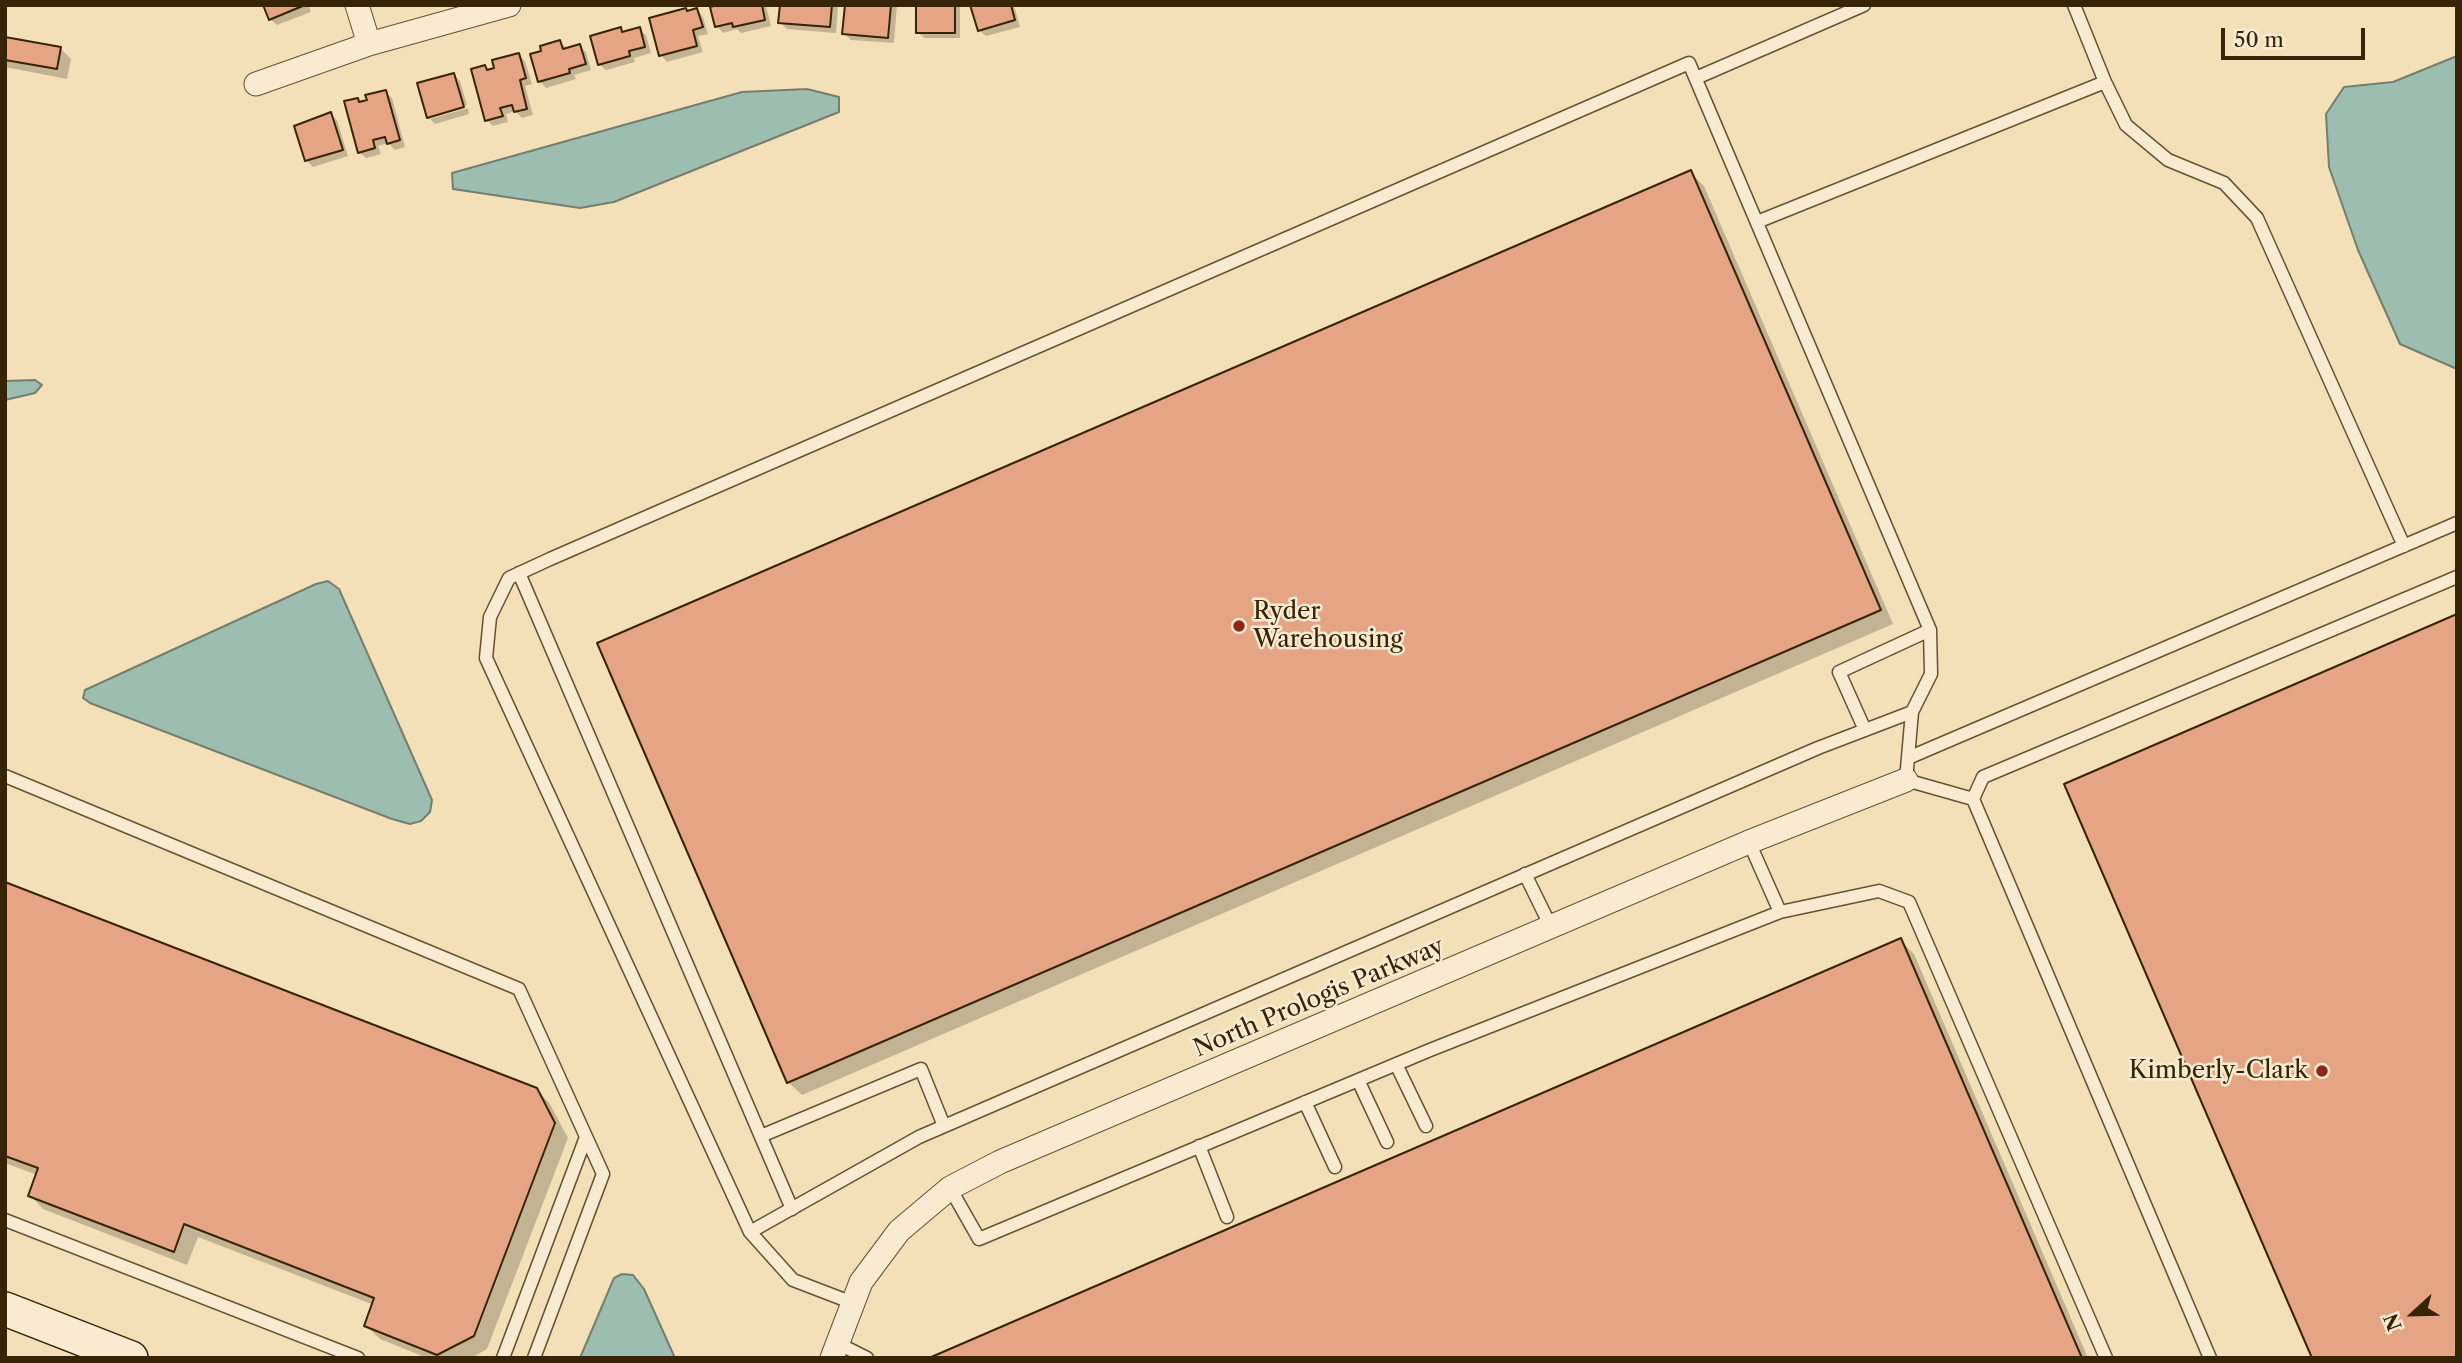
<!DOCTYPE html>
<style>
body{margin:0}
#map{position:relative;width:2462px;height:1363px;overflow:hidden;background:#f4e0b8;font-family:"Libre Caslon Text",serif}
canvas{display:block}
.frame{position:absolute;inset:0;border:7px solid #372305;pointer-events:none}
.north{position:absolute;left:2378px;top:1279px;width:70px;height:70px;-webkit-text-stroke:5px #f8ebd1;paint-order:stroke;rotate:248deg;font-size:19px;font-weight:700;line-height:28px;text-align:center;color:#372305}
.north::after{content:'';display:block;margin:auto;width:24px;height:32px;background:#372305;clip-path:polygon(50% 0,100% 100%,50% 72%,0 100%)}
.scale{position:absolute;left:2221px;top:28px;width:144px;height:32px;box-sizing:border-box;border:4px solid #372305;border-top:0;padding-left:9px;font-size:21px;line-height:24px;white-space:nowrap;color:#372305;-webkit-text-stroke:5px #f8ebd1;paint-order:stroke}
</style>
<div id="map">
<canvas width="2462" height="1363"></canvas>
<div class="frame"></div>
<div class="north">N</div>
<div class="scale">50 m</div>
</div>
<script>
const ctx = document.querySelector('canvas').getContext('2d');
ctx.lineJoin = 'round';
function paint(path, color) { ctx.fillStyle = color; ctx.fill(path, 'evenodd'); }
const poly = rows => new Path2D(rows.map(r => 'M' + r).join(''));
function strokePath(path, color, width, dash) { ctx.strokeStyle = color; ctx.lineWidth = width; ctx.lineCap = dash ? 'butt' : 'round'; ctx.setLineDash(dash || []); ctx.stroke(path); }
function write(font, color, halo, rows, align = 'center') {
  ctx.font = font + ' "Libre Caslon Text",serif'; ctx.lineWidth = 5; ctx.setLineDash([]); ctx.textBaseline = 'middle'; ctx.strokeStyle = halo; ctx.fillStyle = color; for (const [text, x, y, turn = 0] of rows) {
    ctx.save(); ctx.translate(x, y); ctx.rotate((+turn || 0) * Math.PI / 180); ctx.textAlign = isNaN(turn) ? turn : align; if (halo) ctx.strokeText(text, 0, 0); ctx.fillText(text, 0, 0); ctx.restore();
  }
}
const water = poly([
 [2457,56,2457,369,2400,344,2358,250,2329,167,2326,114,2344,87,2393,82,2457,56],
 [807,89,839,97,839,112,614,202,580,208,453,189,452,173,742,92,807,89],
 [35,380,42,385,35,393,5,400,5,381,35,380],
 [328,581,339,589,432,800,430,812,421,821,410,824,392,819,90,703,83,698,85,690,316,584,328,581],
 [622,1274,633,1275,644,1289,675,1358,580,1358,614,1278,622,1274]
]);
paint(water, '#9cbdb0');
strokePath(water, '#747f6c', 2);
paint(poly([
 [265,5,308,5,311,12,277,25,270,19],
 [726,5,766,5,771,26,741,33,737,29,723,33,717,26],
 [782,5,838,5,836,33,787,29,780,22],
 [846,5,897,5,894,43,851,40,844,33],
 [917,5,960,5,960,38,924,38,918,32],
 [972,5,1014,5,1020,27,986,36,979,30],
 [697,10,703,17,708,34,698,36,703,52,667,62,661,55,688,12],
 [621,29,624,33,639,29,646,35,651,53,634,58,635,62,606,70,599,64],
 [5,39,61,49,71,59,67,79,5,67],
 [560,42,567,49,580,46,586,52,591,70,574,75,576,79,546,88,540,81,543,52],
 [519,55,525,61,532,84,525,86,533,115,522,118,515,111,506,114,508,122,493,126,487,120,485,67,489,72],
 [454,75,460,81,467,105,430,115,430,119,428,117],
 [385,92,392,98,405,147,395,150,388,143,378,146,381,154,366,158,359,152,357,100,361,103],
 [468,108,469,114,435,124,430,119],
 [330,114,337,120,348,156,313,167,306,160],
 [1690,172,1704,186,1893,624,802,1095,788,1082],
 [5,884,536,1089,550,1104,568,1138,487,1349,471,1358,427,1358,380,1339,366,1326,374,1305,198,1237,187,1265,43,1209,30,1195,37,1175,5,1163],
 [1900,940,1914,954,2088,1358,934,1358]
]), '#0003');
const building = poly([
 [263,5,305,5,269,20,263,5],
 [718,5,762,5,765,20,733,27,732,23,715,27,710,7,718,5],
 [780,5,832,5,830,27,778,23,780,5],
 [845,5,891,5,888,38,842,34,845,5],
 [916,5,955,5,955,33,916,33,916,5],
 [970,5,1011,5,1015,20,978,31,970,5],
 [686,8,687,11,697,8,703,27,693,30,697,46,659,56,649,18,686,8],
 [621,27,622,32,640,27,645,47,629,51,630,56,598,65,590,36,621,27],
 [5,37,61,47,57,69,5,60,5,37],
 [560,40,563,49,580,44,586,64,569,69,570,73,538,82,530,54,541,51,540,46,560,40],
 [519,53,526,78,520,80,527,109,514,112,512,105,500,108,503,116,485,121,471,69,485,65,487,70,494,68,492,60,519,53],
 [454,73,464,107,427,118,417,83,454,73],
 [386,90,400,140,387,144,385,137,373,140,375,148,358,153,344,101,358,98,359,102,367,100,365,95,386,90],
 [331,112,343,150,305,161,294,126,331,112],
 [1691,170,1881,610,787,1083,597,643,1691,170],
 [2457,614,2457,1358,2312,1358,2064,784,2457,614],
 [5,882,537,1088,555,1123,474,1336,437,1355,364,1326,374,1298,184,1224,174,1252,28,1196,38,1168,5,1156,5,882],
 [1901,938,2082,1358,929,1358,1901,938]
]);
paint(building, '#e5a483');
strokePath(building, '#372305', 2);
const lane = poly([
 [1696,78,1864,5],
 [2105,82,2126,125,2168,160,2224,183,2257,218,2404,546],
 [1757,222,2105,82,2074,5],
 [519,573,792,1209],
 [1865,730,1839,672,1930,630],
 [1908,758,2457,523],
 [5,776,519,989,603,1174,534,1358],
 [1973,799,2210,1358],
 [1749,842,1780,912,1879,891,1909,902,2106,1358],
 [1525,874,1551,927],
 [1396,1064,1426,1126],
 [1358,1080,1387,1142],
 [1305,1102,1335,1167],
 [761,1136,921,1069,944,1126],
 [1199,1146,1227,1217],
 [950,1188,979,1239,1430,1050,1780,912],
 [5,1220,358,1358],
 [750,1232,919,1137,1818,748,1912,712],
 [853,1303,793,1280,750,1232,486,658,490,617,509,578,550,559,1689,63,1930,630,1931,674,1912,712,1906,780,1973,799,1983,777,2457,577],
 [837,1343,867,1358],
 [503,1358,586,1137]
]);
const street = poly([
 [357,5,369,44],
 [256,84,369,44,509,5],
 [832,1358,861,1282,899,1231,950,1188,1000,1162,1749,842,1906,780]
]);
const secondary = poly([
 [5,1309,131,1358]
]);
strokePath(lane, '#665232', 15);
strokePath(street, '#665232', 25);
strokePath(secondary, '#372305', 36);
strokePath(lane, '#f8ebd1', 12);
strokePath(street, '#f8ebd1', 23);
strokePath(secondary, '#f8ebd1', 33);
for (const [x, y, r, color] of [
 [1239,626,7,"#8f2418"],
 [2322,1071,7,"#8f2418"]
]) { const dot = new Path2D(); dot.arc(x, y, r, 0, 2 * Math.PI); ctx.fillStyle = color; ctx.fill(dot); strokePath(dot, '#f8ebd1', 2.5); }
write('24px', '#372305', '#f8ebd1', [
 ["Ryder",1253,612],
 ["Warehousing",1253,640],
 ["Kimberly-Clark",2308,1071,"right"]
], 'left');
write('24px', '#372305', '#f8ebd1', [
 ["North Prologis Parkway",1319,998,-23]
]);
</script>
